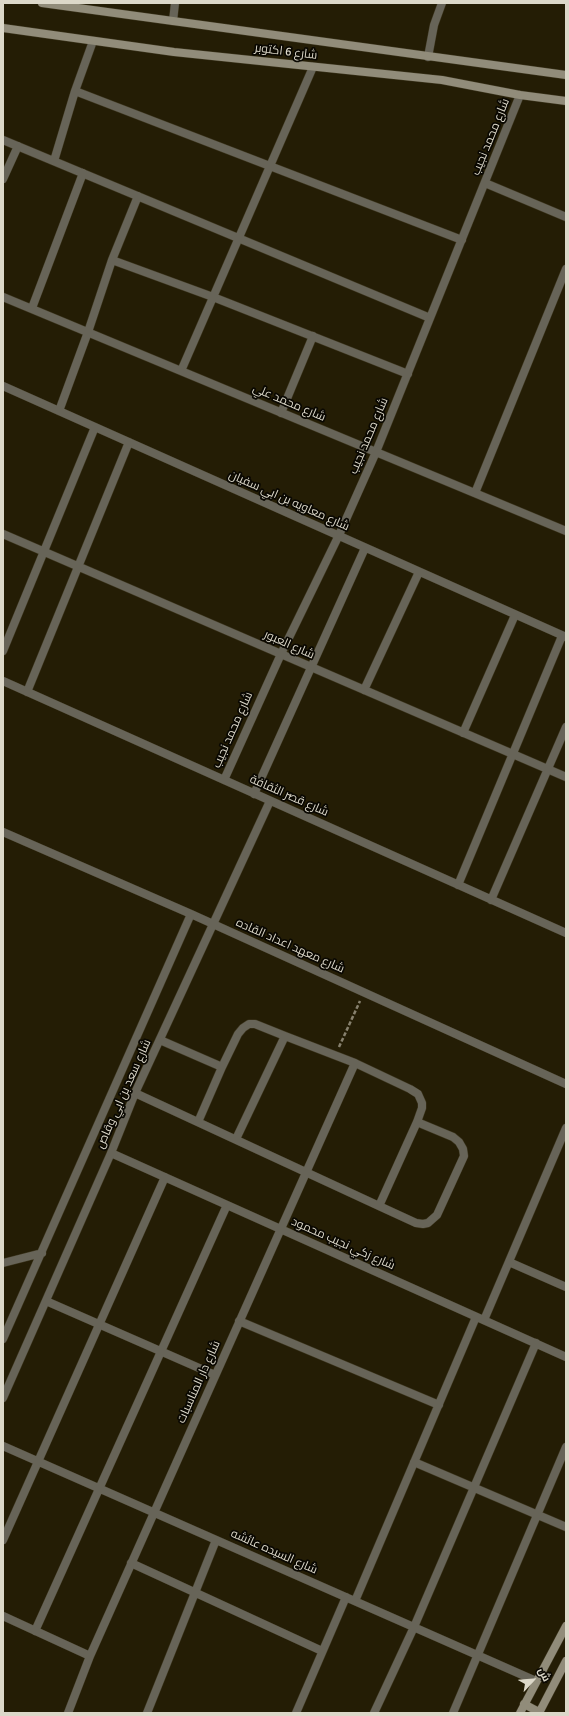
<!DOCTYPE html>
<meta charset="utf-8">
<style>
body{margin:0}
#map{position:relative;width:569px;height:1716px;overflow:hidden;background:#241d05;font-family:Signika,Cairo,sans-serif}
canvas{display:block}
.frame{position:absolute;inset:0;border:4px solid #dcd8c9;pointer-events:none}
.north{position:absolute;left:513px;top:1660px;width:40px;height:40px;-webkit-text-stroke:3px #0a0802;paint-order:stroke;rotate:64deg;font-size:11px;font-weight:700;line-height:16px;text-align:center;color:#dcd8c9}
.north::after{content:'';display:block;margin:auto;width:14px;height:18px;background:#dcd8c9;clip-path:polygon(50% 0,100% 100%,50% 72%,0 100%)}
</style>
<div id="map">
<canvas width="569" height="1716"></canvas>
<div class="frame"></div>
<div class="north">ش</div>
</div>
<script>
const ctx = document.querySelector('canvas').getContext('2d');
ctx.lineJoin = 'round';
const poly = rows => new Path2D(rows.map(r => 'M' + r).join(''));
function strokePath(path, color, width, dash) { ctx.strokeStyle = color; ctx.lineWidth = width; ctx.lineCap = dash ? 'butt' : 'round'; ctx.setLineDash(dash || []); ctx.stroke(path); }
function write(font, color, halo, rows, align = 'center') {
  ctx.font = font + ' Signika,Cairo,sans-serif'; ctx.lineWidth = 3.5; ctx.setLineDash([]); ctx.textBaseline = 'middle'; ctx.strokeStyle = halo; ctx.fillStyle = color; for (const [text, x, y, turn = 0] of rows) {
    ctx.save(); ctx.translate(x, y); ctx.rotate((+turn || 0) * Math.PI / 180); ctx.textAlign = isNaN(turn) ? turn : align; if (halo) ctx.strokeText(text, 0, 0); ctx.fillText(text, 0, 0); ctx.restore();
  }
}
const street = poly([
 [173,21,175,3],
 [428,57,434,25,442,3],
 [75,91,462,240],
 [3,140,430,318],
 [54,161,75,91,93,41],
 [3,179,18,146],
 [485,183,566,217],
 [112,260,213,297,408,374],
 [3,297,566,531],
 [32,308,83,173],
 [181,371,313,67],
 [3,386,566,637],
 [59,411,88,332,112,260,138,196],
 [281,413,313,336],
 [475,493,566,269],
 [3,534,566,777],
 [3,651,95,427],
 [3,681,566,933],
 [364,690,419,572],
 [27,692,129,442],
 [463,733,515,615],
 [224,780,281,654,339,535,376,452,520,95],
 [254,794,365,548],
 [3,832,191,914,566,1084],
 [458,885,562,636],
 [491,900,566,727],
 [160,1040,222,1067],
 [135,1093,379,1206,416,1223,423,1224,428,1223,437,1215,464,1156,463,1149,459,1142,453,1137,417,1122],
 [198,1122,222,1067,238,1034,243,1028,249,1024,255,1024,285,1036],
 [236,1139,285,1036,355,1063,410,1089,418,1094,422,1103,422,1108,417,1122,379,1206],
 [111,1153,566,1357],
 [509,1262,566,1287],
 [3,1263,42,1253],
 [46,1301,215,1375],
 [484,1320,566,1128],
 [239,1321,439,1405],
 [3,1339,191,914],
 [3,1398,111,1153,135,1093,270,801],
 [3,1446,536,1681],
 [414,1462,566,1527],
 [3,1540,165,1177],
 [131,1563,322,1651],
 [355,1601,476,1317],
 [3,1616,90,1656],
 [35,1631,227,1205],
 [68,1713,90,1656,355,1063],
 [147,1713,216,1540],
 [296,1713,346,1597],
 [374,1713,414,1627,536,1343],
 [453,1713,566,1447]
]);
const secondary = poly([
 [42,3,566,75],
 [3,28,174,52,442,80,520,95,566,101],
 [524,1704,539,1712],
 [520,1713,566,1626],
 [539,1713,566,1661]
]);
strokePath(street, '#3e3720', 9);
strokePath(secondary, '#3e3720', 9);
strokePath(poly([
 [339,1047,360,1001]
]), '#87816e', 2.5, [4, 2]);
strokePath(street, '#676458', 8);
strokePath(secondary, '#918c7a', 8);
write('12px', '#dcd8c9', '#0a0802', [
 ["شارع 6 اكتوبر",286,52,7],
 ["شارع محمد نجيب",491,137,-68],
 ["شارع محمد علي",289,403,23],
 ["شارع محمد نجيب",369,436,-67],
 ["شارع معاويه بن ابي سفيان",289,501,24],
 ["شارع العبور",289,645,24],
 ["شارع محمد نجيب",233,730,-66],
 ["شارع قصر الثقافة",289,796,24],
 ["شارع معهد اعداد القاده",290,946,24],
 ["شارع سعد بن ابي وقاص",124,1094,-66],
 ["شارع زكي نجيب محمود",343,1244,24],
 ["شارع دار المناسبات",199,1382,-66],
 ["شارع السيده عائشه",274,1552,24]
]);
</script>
